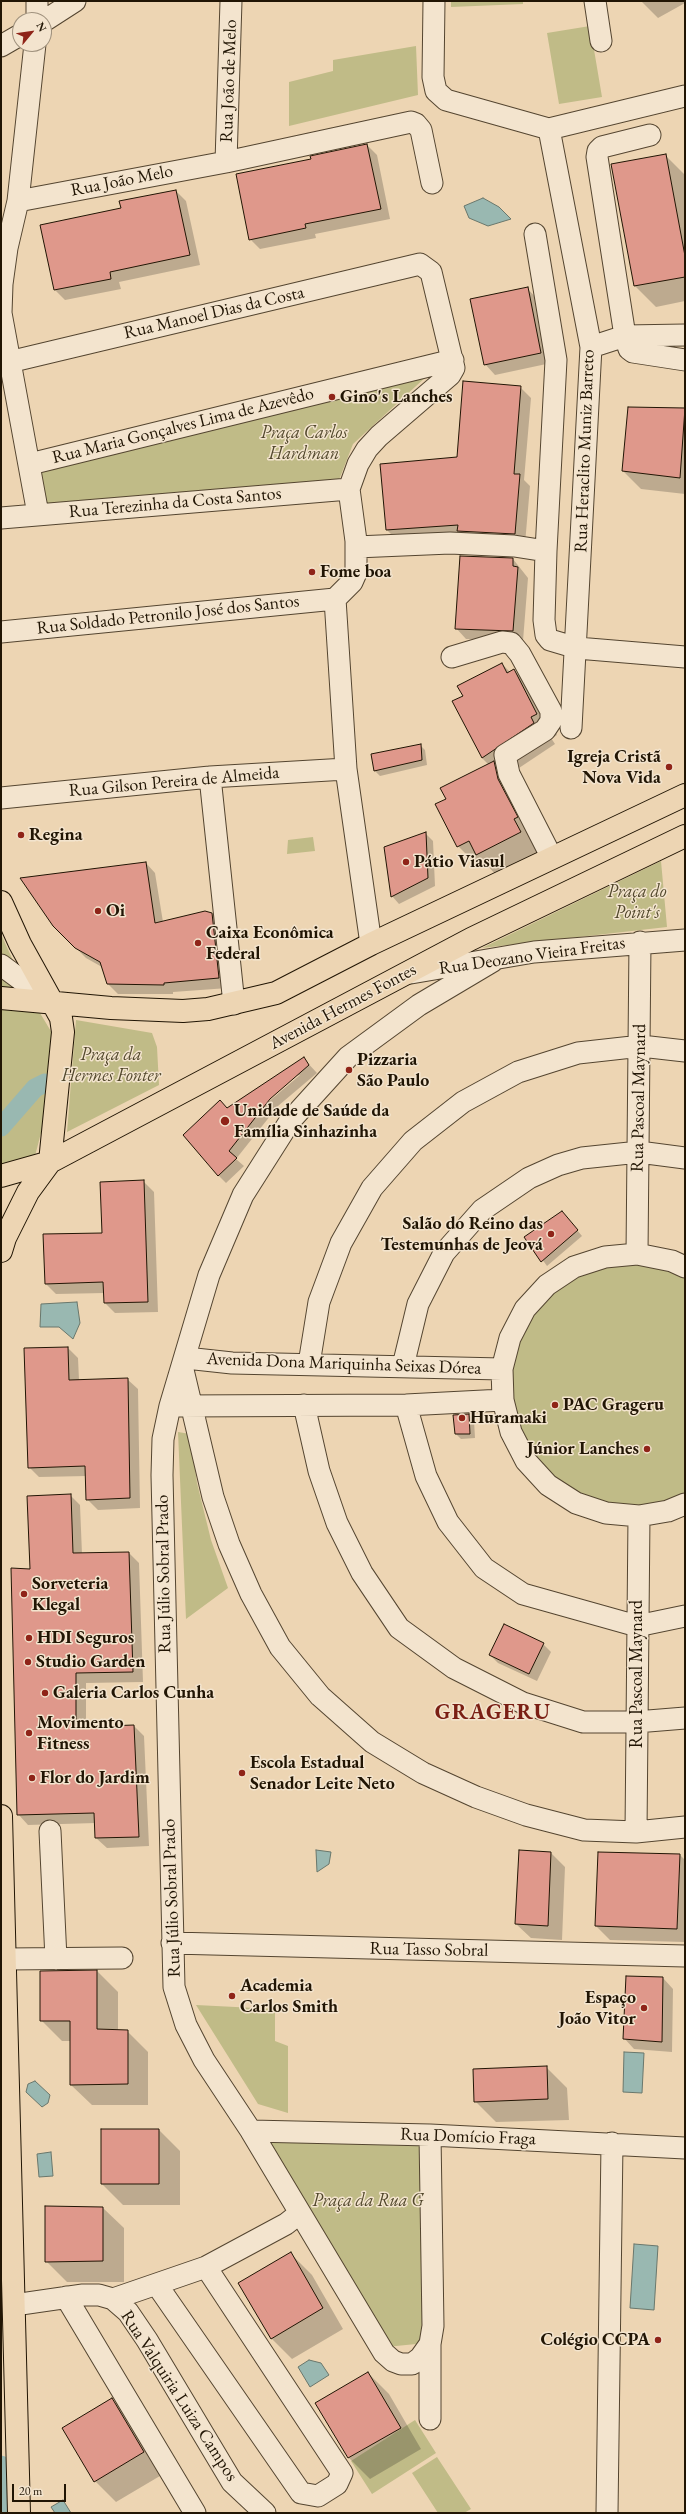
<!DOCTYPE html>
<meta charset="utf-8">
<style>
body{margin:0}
#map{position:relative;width:686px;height:2514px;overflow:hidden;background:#edd5b3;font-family:"EB Garamond",serif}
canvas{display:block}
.frame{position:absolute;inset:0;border:2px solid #211504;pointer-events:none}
.north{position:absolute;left:12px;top:12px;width:40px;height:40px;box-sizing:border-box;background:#f3e4ce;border:1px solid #9f917d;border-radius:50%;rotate:61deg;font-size:11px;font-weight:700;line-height:16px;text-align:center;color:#211504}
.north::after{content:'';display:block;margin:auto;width:14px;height:18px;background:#8f2418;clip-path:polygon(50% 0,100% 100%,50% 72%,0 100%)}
.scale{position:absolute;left:12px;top:2484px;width:54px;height:18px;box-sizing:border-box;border:2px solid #211504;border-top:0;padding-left:5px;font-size:12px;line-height:14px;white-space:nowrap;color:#211504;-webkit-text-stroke:3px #f3e4ce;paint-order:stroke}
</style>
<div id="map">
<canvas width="686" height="2514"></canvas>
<div class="frame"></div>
<div class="north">N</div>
<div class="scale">20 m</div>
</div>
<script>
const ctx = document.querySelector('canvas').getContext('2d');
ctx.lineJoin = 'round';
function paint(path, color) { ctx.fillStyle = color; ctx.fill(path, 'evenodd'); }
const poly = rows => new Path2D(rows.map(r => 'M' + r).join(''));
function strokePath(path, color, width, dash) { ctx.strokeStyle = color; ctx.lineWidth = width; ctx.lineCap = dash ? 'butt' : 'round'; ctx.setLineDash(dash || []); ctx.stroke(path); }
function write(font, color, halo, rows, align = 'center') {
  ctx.font = font + ' "EB Garamond",serif'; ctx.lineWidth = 3; ctx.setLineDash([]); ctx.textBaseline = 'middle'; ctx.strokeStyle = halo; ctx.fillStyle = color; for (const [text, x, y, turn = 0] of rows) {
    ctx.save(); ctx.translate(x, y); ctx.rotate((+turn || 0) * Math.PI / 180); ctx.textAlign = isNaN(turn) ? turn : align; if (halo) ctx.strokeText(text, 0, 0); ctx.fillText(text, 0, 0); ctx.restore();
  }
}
paint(poly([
 [451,1,523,1,523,4,451,7],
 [590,26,602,97,559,104,547,33],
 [416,46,418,95,289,126,289,82,333,71,333,60],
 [440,364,353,444,337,485,39,512,32,465],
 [313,837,315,851,287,854,288,840],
 [661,861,667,927,482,948],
 [1,934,15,965,1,958],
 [1,973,29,992,1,992],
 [1,1007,29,1009,40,1013,52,1033,54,1047,49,1102,35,1156,1,1164],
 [76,1020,152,1033,157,1047,159,1085,67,1132],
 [633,1260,685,1274,685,1499,629,1513,549,1481,507,1406,508,1362,523,1321,552,1288,590,1267],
 [178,1432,190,1434,197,1483,211,1540,228,1588,186,1619],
 [196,2005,275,2009,275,2041,288,2046,288,2113,258,2104],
 [270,2142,423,2146,426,2343,386,2347],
 [415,2420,436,2453,372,2494,351,2461],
 [437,2457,471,2509,464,2513,438,2513,412,2473]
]), '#c0bb87');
const water = poly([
 [483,198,499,207,511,219,488,226,469,218,464,206,483,198],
 [77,1302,80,1323,73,1339,59,1327,40,1327,41,1304,77,1302],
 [316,1850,331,1852,329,1864,317,1872,316,1850],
 [624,2052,644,2053,642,2093,623,2092,624,2052],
 [35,2081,50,2095,48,2103,42,2107,26,2092,28,2084,35,2081],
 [51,2152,53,2176,39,2177,37,2154,51,2152],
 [634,2244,658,2246,654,2310,630,2308,634,2244],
 [309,2360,321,2363,329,2375,310,2387,298,2367,309,2360],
 [63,2500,71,2513,55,2513,51,2507,63,2500]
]);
paint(water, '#99b8b1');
strokePath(water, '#69776c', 1);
paint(poly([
 [641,1,685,1,685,3,658,18],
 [367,145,377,155,390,219,315,234,316,238,260,249,250,239,312,159],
 [665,155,685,175,685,301,656,307,635,286],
 [176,191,186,201,200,265,119,282,121,289,65,300,55,290,122,209,120,202],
 [527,288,537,299,551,363,495,375,485,364],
 [520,387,531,398,524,480,530,486,525,544,397,540,387,530,457,458],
 [629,408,685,409,685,494,641,489,623,471],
 [513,559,528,578,523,641,466,639,456,628],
 [502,664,510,672,514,670,535,691,557,735,551,738,555,744,507,776,541,853,497,876,486,864,479,867,458,846,447,799,489,765,482,758,454,702,464,697],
 [420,745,425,750,427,765,380,776,375,771],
 [425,833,433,841,435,886,399,904,392,896],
 [146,863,155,873,163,922,212,914,222,924,228,988,173,992,173,994,118,994,108,984,102,967,86,958,54,926],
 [304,1059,317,1073,278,1106,236,1159,244,1166,226,1183,218,1175,227,1109],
 [300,1075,267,1103,266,1101,295,1076],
 [143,1181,154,1192,158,1312,115,1313,105,1303,105,1293,56,1294,46,1284,44,1235,103,1234],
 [562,1212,582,1236,547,1266,526,1237],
 [68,1348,78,1358,79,1380,127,1379,138,1389,140,1508,98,1510,87,1499,87,1476,39,1477,29,1467],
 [469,1415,474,1420,475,1438,461,1439,456,1434],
 [70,1495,80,1505,82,1554,129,1553,139,1563,143,1682,86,1683,86,1727,134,1726,144,1736,149,1846,107,1848,96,1838,96,1823,28,1825,18,1814,31,1570],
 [543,1644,551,1652,537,1681,498,1663,490,1655],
 [551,1853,565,1867,562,1940,531,1938,516,1924],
 [680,1855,685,1860,685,1942,610,1940,596,1926],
 [97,1971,118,1992,118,2031,127,2031,148,2052,148,2105,92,2105,71,2085,71,2041,62,2041,41,2020],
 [663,1978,673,1989,672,2052,634,2049,624,2038],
 [546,2067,567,2088,569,2120,496,2122,475,2101],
 [102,2130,159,2130,180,2151,180,2205,123,2205,102,2184],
 [103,2208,124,2228,124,2282,67,2282,46,2261],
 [291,2254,312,2275,343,2329,292,2359,271,2338],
 [368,2373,389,2394,421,2449,370,2479,349,2458,317,2403],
 [112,2399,133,2420,165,2473,116,2502,95,2481]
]), '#0003');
strokePath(poly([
 [1,1127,35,1088,45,1083],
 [1,2465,3,2513]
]), '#99b8b1', 19);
const building = poly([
 [367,144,381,209,305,224,306,228,249,240,236,174,311,159,310,156,367,144],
 [666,154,685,256,685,277,634,286,611,164,666,154],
 [176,190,190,255,110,272,111,279,54,290,40,225,121,208,119,201,176,190],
 [528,287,541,353,484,365,470,299,528,287],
 [463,381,521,386,514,474,520,474,515,534,457,531,458,525,386,530,380,464,457,457,463,381],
 [628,407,685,408,680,478,622,471,628,407],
 [460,556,513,558,513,566,518,567,513,631,455,629,460,556],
 [502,663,507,673,514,669,537,714,531,717,534,723,482,758,452,701,463,696,457,686,502,663],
 [421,744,422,760,374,771,371,754,421,744],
 [494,761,498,779,518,817,514,819,521,832,476,855,469,841,457,847,435,804,446,799,440,788,494,761],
 [426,832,428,878,391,897,384,847,426,832],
 [146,862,155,923,205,911,212,913,219,978,164,983,164,985,107,984,100,962,75,948,53,926,20,878,146,862],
 [304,1057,309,1065,270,1099,229,1151,237,1158,218,1176,183,1135,220,1100,227,1108,304,1057],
 [144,1180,148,1302,104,1303,103,1282,45,1284,43,1234,102,1233,100,1182,144,1180],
 [562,1211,578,1230,541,1262,524,1237,562,1211],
 [68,1347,69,1380,128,1378,130,1498,86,1500,85,1466,28,1468,24,1348,68,1347],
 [469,1414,470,1434,455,1434,453,1415,469,1414],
 [71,1494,73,1553,129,1552,133,1672,76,1673,76,1727,134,1725,139,1837,95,1838,94,1813,17,1815,11,1568,30,1569,27,1496,71,1494],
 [504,1624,544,1643,529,1674,489,1655,504,1624],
 [519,1850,551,1852,548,1926,515,1924,519,1850],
 [598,1852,680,1854,677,1929,595,1926,598,1852],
 [97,1970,97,2029,128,2030,128,2084,70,2085,70,2021,40,2021,40,1971,97,1970],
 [626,1976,663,1977,662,2042,623,2039,626,1976],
 [547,2066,548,2099,474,2102,473,2069,547,2066],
 [101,2129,159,2129,159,2184,101,2184,101,2129],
 [45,2206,103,2207,103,2261,45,2262,45,2206],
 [291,2252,323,2308,271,2339,238,2283,291,2252],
 [368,2372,401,2428,348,2458,315,2403,368,2372],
 [112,2398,144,2452,94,2482,62,2428,112,2398]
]);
paint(building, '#df988b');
strokePath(building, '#211504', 1);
const minor = poly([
 [434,1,433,77,436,91,446,100,549,129,685,96],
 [595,1,601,41],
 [37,20,37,1],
 [44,21,75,1],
 [35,44,18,201,7,248,2,284,1,313,38,514],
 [1,46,20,35],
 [549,129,591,347,571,728],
 [650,135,602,147,598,151,597,157,625,336,629,349,633,352,685,360],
 [226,162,231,1],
 [18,201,226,162,411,122,416,124,421,130,432,183],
 [535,234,556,360,546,551,544,620,546,635,550,640,577,648,685,657],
 [591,347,625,336,685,335],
 [9,362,420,264,431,272,454,368,450,375,379,436,367,449,358,464,349,489,356,541,356,573,352,582,335,599,346,769,371,944],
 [30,464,453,360],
 [1,518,349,489],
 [356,547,450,543,514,546,546,551],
 [1,632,335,599],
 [452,657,502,642,511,643,520,654,551,711,551,721,545,730,505,755,509,774,552,858],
 [210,777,234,1004],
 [1,798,210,777,346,769],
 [1,965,51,1002],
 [411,973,534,952,685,940],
 [637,1254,640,942],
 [685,1267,672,1261,637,1254,605,1257,574,1267,547,1285,525,1309,510,1338,502,1369,503,1400,511,1432,526,1461,548,1485,576,1503,606,1513,639,1516,668,1511,685,1504],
 [186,1358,232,1363,502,1369],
 [309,1364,319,1302,341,1243,372,1188,413,1141,463,1102,518,1072,578,1053,641,1046,685,1051],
 [403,1366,418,1304,444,1253,482,1210,529,1178,558,1165,582,1158,639,1152,685,1158],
 [183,1370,213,1497,229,1544,251,1594,280,1647,320,1696,372,1742,423,1773,476,1797,526,1815,584,1830,636,1832,685,1827],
 [304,1405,319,1471,337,1523,362,1573,399,1628,454,1668,523,1703,583,1722,636,1722,685,1718],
 [406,1405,426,1476,448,1522,484,1568,523,1594,637,1626,685,1616],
 [179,1406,406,1405,503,1400],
 [50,1831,56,1959],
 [636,1832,639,1516],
 [172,1943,685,1956],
 [5,1959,122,1958],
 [251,2131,430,2135,685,2148],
 [430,2135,433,2326,430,2344,420,2358,412,2364,401,2364,393,2361,384,2353,251,2131,204,2060,186,2025,174,1987,162,1475,163,1439,170,1406,209,1275,243,1195,290,1121,348,1057,419,1005,493,961],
 [157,2285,301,2493,318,2496,337,2484,342,2473,206,2267],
 [66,2297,195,2513],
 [113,2299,206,2267,286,2224,300,2213],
 [14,2305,83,2295,99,2295,113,2299,128,2312,147,2340,232,2482,265,2513],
 [430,2344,430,2419],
 [607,2513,612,2143]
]);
const major = poly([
 [1,902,20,944,61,1018,63,1032,50,1162,28,1192,5,1238,1,1251],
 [1,998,111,1008,183,1011,208,1009,276,993,371,944,685,795],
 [1,1176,50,1162,471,939,685,836],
 [1,1816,19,2513]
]);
strokePath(minor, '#544530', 23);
strokePath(major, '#211504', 24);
strokePath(minor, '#f3e4ce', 21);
strokePath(major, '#edd5b3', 22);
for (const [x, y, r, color] of [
 [332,397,4,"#8f2418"],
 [312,572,4,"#8f2418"],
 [669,767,4,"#8f2418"],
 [21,835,4,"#8f2418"],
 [406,862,4,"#8f2418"],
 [98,911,4,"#8f2418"],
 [198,943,4,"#8f2418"],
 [349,1070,4,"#8f2418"],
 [225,1121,5,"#8f2418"],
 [551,1234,4,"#8f2418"],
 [555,1405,4,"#8f2418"],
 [462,1418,4,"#8f2418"],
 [647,1449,4,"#8f2418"],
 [24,1594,4,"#8f2418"],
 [29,1638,4,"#8f2418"],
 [28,1662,4,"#8f2418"],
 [45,1693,4,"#8f2418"],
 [29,1733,4,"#8f2418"],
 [242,1773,4,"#8f2418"],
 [32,1778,4,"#8f2418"],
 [232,1996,4,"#8f2418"],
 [644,2008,4,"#8f2418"],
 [658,2340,4,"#8f2418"]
]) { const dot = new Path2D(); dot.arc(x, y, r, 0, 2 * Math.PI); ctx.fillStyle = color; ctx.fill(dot); strokePath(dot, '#f3e4ce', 1.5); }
write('18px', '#211504', '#f3e4ce', [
 ["Rua João de Melo",229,81,-88],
 ["Rua João Melo",122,181,-11],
 ["Rua Manoel Dias da Costa",214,313,-13],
 ["Rua Maria Gonçalves Lima de Azevêdo",183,426,-14],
 ["Rua Heraclito Muniz Barreto",585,451,-88],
 ["Rua Terezinha da Costa Santos",175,503,-5],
 ["Rua Soldado Petronilo José dos Santos",168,615,-6],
 ["Rua Gilson Pereira de Almeida",174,782,-5],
 ["Rua Deozano Vieira Freitas",532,956,-8],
 ["Avenida Hermes Fontes",343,1007,-28],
 ["Rua Pascoal Maynard",639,1098,-89],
 ["Avenida Dona Mariquinha Seixas Dórea",344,1364,2],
 ["Rua Júlio Sobral Prado",164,1574,-91],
 ["Rua Pascoal Maynard",637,1674,-90],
 ["Rua Júlio Sobral Prado",172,1898,-92],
 ["Rua Tasso Sobral",429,1950,1],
 ["Rua Domício Fraga",468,2137,2],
 ["Rua Valquiria Luiza Campos",179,2396,57]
]);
write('bold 18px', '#211504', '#f3e4ce', [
 ["Gino's Lanches",340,397],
 ["Fome boa",320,572],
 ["Igreja Cristã",661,757,"right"],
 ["Nova Vida",661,778,"right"],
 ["Regina",29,835],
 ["Pátio Viasul",414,862],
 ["Oi",106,911],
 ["Caixa Econômica",206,933],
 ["Federal",206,954],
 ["Pizzaria",357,1060],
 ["São Paulo",357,1081],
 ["Unidade de Saúde da",234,1111],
 ["Família Sinhazinha",234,1132],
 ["Salão do Reino das",543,1224,"right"],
 ["Testemunhas de Jeová",543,1245,"right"],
 ["PAC Grageru",563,1405],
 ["Huramaki",470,1418],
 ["Júnior Lanches",639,1449,"right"],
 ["Sorveteria",32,1584],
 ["Klegal",32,1605],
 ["HDI Seguros",37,1638],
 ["Studio Garden",36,1662],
 ["Galeria Carlos Cunha",53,1693],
 ["Movimento",37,1723],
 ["Fitness",37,1744],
 ["Escola Estadual",250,1763],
 ["Senador Leite Neto",250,1784],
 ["Flor do Jardim",40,1778],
 ["Academia",240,1986],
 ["Carlos Smith",240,2007],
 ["Espaço",636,1998,"right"],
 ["João Vitor",636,2019,"right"],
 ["Colégio CCPA",650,2340,"right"]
], 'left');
write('italic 18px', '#51472b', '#f3e4ce', [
 ["Praça Carlos",304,433],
 ["Hardman",304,454],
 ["Praça do",637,892],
 ["Point's",637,913],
 ["Praça da",111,1055],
 ["Hermes Fonter",111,1076],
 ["Praça da Rua G",368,2201]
]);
ctx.letterSpacing = '1px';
write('bold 22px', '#7a1f14', '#f3e4ce', [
 ["GRAGERU",493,1713]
]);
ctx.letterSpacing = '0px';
</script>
